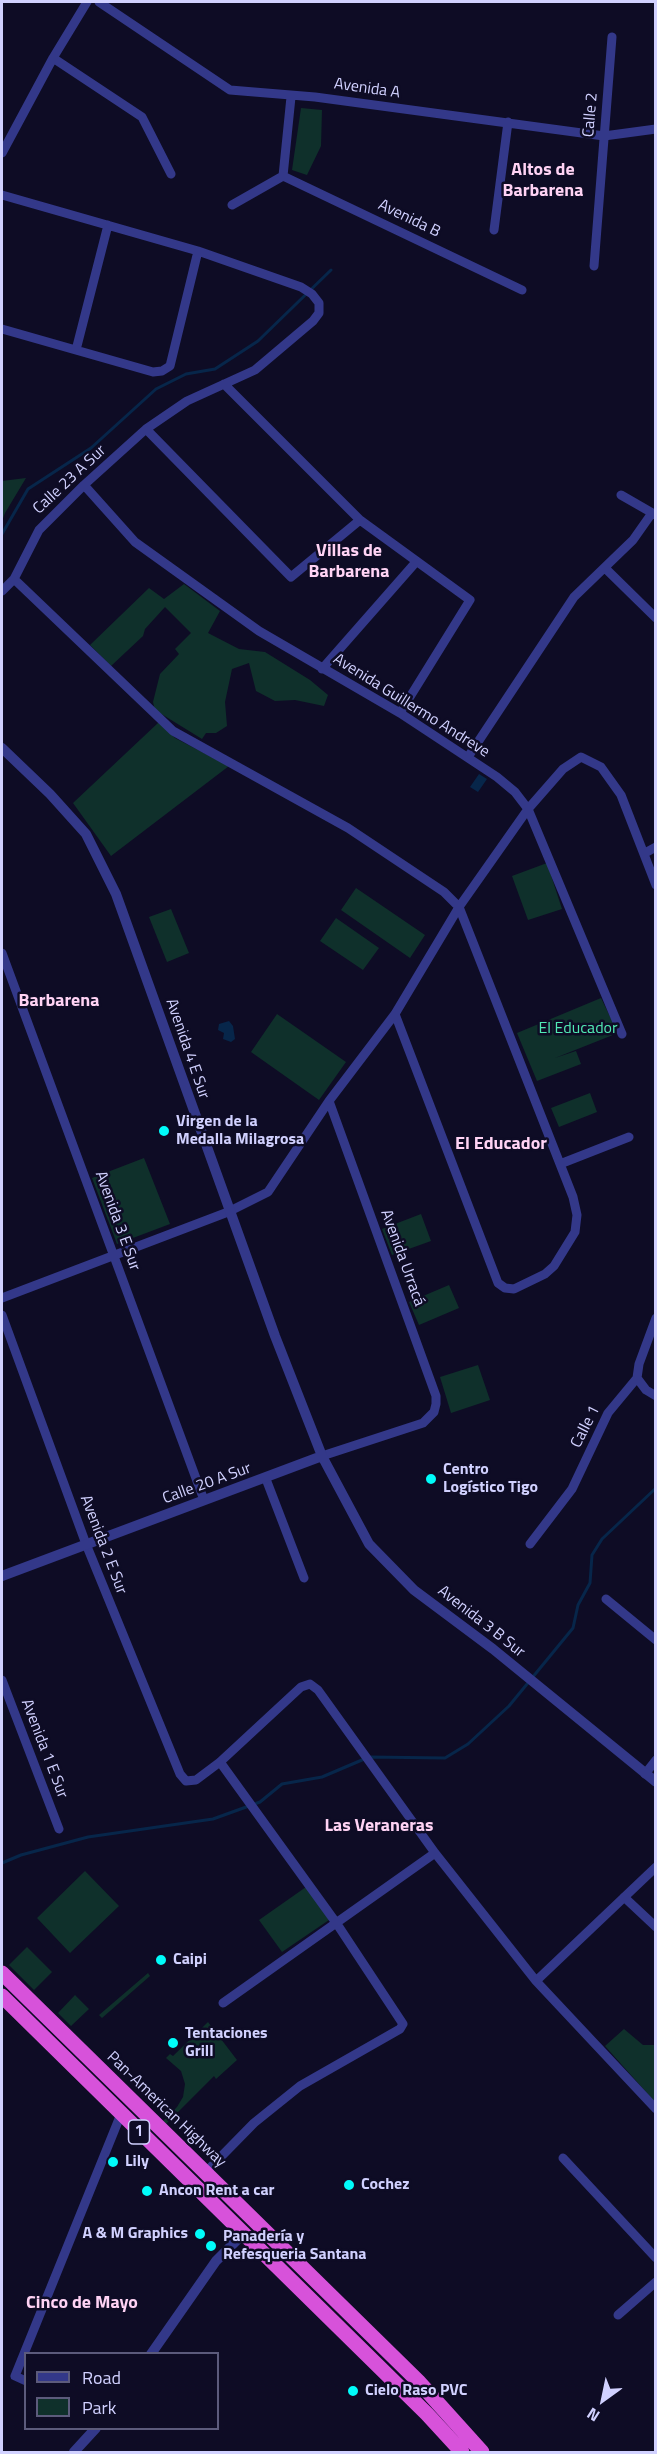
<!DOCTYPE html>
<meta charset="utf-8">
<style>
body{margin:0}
#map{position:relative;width:657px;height:2454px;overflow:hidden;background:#0e0c25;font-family:"Titillium Web",sans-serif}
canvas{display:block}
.frame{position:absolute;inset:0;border:3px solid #d1d1ff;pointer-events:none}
.legend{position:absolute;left:24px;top:2352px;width:195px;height:78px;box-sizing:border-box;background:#0e0c25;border:2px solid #5c5b7c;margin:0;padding:8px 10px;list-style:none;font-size:18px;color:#d1d1ff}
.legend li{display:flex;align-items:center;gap:12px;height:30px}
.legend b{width:30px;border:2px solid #5c5b7c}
.north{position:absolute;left:573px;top:2370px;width:60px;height:60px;-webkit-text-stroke:4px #0e0c25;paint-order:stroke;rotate:213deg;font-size:16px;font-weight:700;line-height:24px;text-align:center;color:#d1d1ff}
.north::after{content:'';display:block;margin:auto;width:21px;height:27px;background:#d1d1ff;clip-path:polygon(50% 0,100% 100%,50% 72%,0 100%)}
</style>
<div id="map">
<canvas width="657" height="2454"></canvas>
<div class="frame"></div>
<ul class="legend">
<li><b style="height:8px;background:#333889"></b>Road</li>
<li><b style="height:16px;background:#0f302b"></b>Park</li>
</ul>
<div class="north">N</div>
</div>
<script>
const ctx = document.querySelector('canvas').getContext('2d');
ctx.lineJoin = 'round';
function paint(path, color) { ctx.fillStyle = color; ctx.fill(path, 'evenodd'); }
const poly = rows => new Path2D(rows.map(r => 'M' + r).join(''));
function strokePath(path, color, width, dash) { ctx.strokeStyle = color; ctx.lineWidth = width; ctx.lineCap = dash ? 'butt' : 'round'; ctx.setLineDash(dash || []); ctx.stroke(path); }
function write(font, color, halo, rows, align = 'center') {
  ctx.font = font + ' "Titillium Web",sans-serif'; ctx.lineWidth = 5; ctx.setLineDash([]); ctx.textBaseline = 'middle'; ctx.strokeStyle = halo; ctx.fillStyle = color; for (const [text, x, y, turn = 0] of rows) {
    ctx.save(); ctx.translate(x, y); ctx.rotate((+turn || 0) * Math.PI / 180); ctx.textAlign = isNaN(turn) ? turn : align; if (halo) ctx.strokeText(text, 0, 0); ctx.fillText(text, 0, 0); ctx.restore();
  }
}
paint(poly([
 [301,108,322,110,321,146,307,175,292,170],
 [26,478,5,513,2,521,2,481],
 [184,584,220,611,208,633,239,649,265,652,310,680,328,695,324,706,295,700,275,701,256,691,249,663,232,669,225,702,227,726,216,733,206,733,202,739,155,710,153,702,160,674,179,654,175,649,191,633,165,607,145,629,143,636,111,666,90,645,149,588,164,599],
 [159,722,175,738,229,766,111,856,73,803],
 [547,863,562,909,528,920,512,876],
 [356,888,425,935,410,958,341,910],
 [171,909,189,953,167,962,149,917],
 [336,918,379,948,363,970,320,941],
 [601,998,618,1033,555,1058,576,1051,581,1064,537,1081,517,1033],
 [277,1014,346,1062,319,1100,251,1052],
 [590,1093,597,1112,559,1127,551,1108],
 [144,1158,170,1224,117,1244,92,1178],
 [421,1214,431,1241,392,1255,382,1229],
 [449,1285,459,1308,419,1325,409,1302],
 [478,1365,490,1400,451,1413,440,1377],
 [85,1871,119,1906,70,1953,37,1918],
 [306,1887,329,1920,282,1952,259,1920],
 [27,1947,52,1972,34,1990,9,1965],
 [148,1973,150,1976,102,2018,99,2015],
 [75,1995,89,2009,71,2026,58,2013],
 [208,2022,237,2060,216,2079,214,2076,166,2124,163,2121,177,2107,183,2097,185,2084,181,2071,166,2058,170,2054,173,2056],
 [624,2029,643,2045,655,2045,655,2102,605,2046]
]), '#0f302b');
paint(poly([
 [479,774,487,779,478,792,470,787],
 [229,1021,233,1026,235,1039,231,1042,223,1039,224,1033,218,1030,219,1024]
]), '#07264a');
strokePath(poly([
 [2,534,28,489,91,448,156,389,186,374,215,369,258,341,331,270],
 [2,1863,21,1855,88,1837,213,1819,260,1802,282,1784,322,1777,369,1757,445,1758,468,1744,509,1706,573,1628,578,1605,590,1583,592,1555,602,1539,656,1488]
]), '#07264a', 3);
strokePath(poly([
 [87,2,53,58,142,117,171,174],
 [99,2,230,90,315,97,604,136,656,129],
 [2,153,53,58],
 [283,176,291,97],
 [2,195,198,251,301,287,312,294,319,303,319,313,313,321,255,370,187,401,146,429,84,485,39,530,14,579,2,591],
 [232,205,283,176,522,290],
 [494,230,508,122],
 [594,266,612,37],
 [2,329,153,372,162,371,170,366,198,251],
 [76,350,108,225],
 [224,384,360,520,470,600,400,713],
 [146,429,291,577,360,520],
 [84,485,135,542,259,631,400,713,497,777,515,792,528,809,622,1034],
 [621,495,656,515],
 [606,569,656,618],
 [14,579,173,731,348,828,444,892,459,907,573,1197,577,1215,575,1232,554,1266,545,1274,514,1289,505,1288,498,1283,395,1014],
 [322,669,416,562],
 [468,757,574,597,633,540,652,513],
 [645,853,656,847],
 [2,953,204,1500],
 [560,1164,629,1137],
 [2,1298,228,1212,268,1192,329,1101,395,1014,459,907,528,809,563,769,581,757,601,767,621,795,656,885],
 [2,1315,86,1544,180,1774,186,1781,196,1780,220,1762,301,1687,310,1684,318,1690,435,1853,536,1981,656,2109],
 [637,1378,646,1390,656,1396],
 [322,1456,423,1423,434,1412,436,1404,436,1396,329,1101],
 [266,1479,304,1578],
 [530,1544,572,1489,608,1413,637,1378,639,1364,656,1318],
 [606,1599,656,1640],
 [2,1680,59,1829],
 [645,1774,656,1760],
 [624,1897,656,1927],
 [536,1981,656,1867],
 [223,2003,435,1853],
 [563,2158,656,2258],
 [205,2173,254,2123,300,2086,400,2029,403,2024,337,1924,220,1762],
 [618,2315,656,2282],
 [26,2381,15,2376,121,2114]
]), '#333889', 9);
strokePath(poly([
 [2,748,50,794,86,834,116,894,275,1336,322,1456,369,1544,414,1590,493,1649,656,1782],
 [2,1576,322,1456],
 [151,2354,216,2261,243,2234],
 [74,2452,96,2428]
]), '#333889', 10);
strokePath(poly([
 [2,1973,418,2381,482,2452],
 [2,1996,427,2414,462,2452]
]), '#d752da', 15);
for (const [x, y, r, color] of [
 [164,1131,6,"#00fcfa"],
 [431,1479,6,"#00fcfa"],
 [161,1960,6,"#00fcfa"],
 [173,2043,6,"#00fcfa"],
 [113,2162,6,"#00fcfa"],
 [349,2185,6,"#00fcfa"],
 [147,2191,6,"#00fcfa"],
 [200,2234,6,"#00fcfa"],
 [211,2246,6,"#00fcfa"],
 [353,2391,6,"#00fcfa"]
]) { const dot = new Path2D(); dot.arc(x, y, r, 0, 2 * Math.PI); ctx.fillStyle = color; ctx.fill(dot); strokePath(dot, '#0e0c25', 2); }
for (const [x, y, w] of [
 [139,2132,21]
]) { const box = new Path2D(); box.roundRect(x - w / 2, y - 12, w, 24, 4.5); ctx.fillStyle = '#0e0c25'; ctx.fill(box); strokePath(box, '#d1d1ff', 1.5); }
write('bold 15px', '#d1d1ff', null, [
 ["1",139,2132]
]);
write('16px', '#d1d1ff', '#0e0c25', [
 ["Avenida A",367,89,8],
 ["Calle 2",591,115,-85],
 ["Avenida B",409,219,26],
 ["Calle 23 A Sur",70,480,-43],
 ["Avenida Guillermo Andreve",411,706,32],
 ["Avenida 4 E Sur",187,1049,71],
 ["Avenida 3 E Sur",117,1221,70],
 ["Avenida Urracá",402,1258,70],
 ["Calle 1",586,1427,-63],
 ["Calle 20 A Sur",207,1484,-20],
 ["Avenida 2 E Sur",103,1545,69],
 ["Avenida 3 B Sur",481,1622,38],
 ["Avenida 1 E Sur",44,1749,69],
 ["Pan-American Highway",166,2110,44]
]);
write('16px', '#51ebb4', '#0e0c25', [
 ["El Educador",578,1029]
]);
write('bold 16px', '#d1d1ff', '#0e0c25', [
 ["Virgen de la",176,1122],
 ["Medalla Milagrosa",176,1140],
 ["Centro",443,1470],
 ["Logístico Tigo",443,1488],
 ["Caipi",173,1960],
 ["Tentaciones",185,2034],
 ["Grill",185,2052],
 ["Lily",125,2162],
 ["Cochez",361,2185],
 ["Ancon Rent a car",159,2191],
 ["A & M Graphics",188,2234,"right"],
 ["Panadería y",223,2237],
 ["Refesqueria Santana",223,2255],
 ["Cielo Raso PVC",365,2391]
], 'left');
write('bold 18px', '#ffd3f4', '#0e0c25', [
 ["Altos de",543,171],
 ["Barbarena",543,192],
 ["Villas de",349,552],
 ["Barbarena",349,573],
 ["Barbarena",59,1002],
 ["El Educador",501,1145],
 ["Las Veraneras",379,1827],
 ["Cinco de Mayo",82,2304]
]);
</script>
